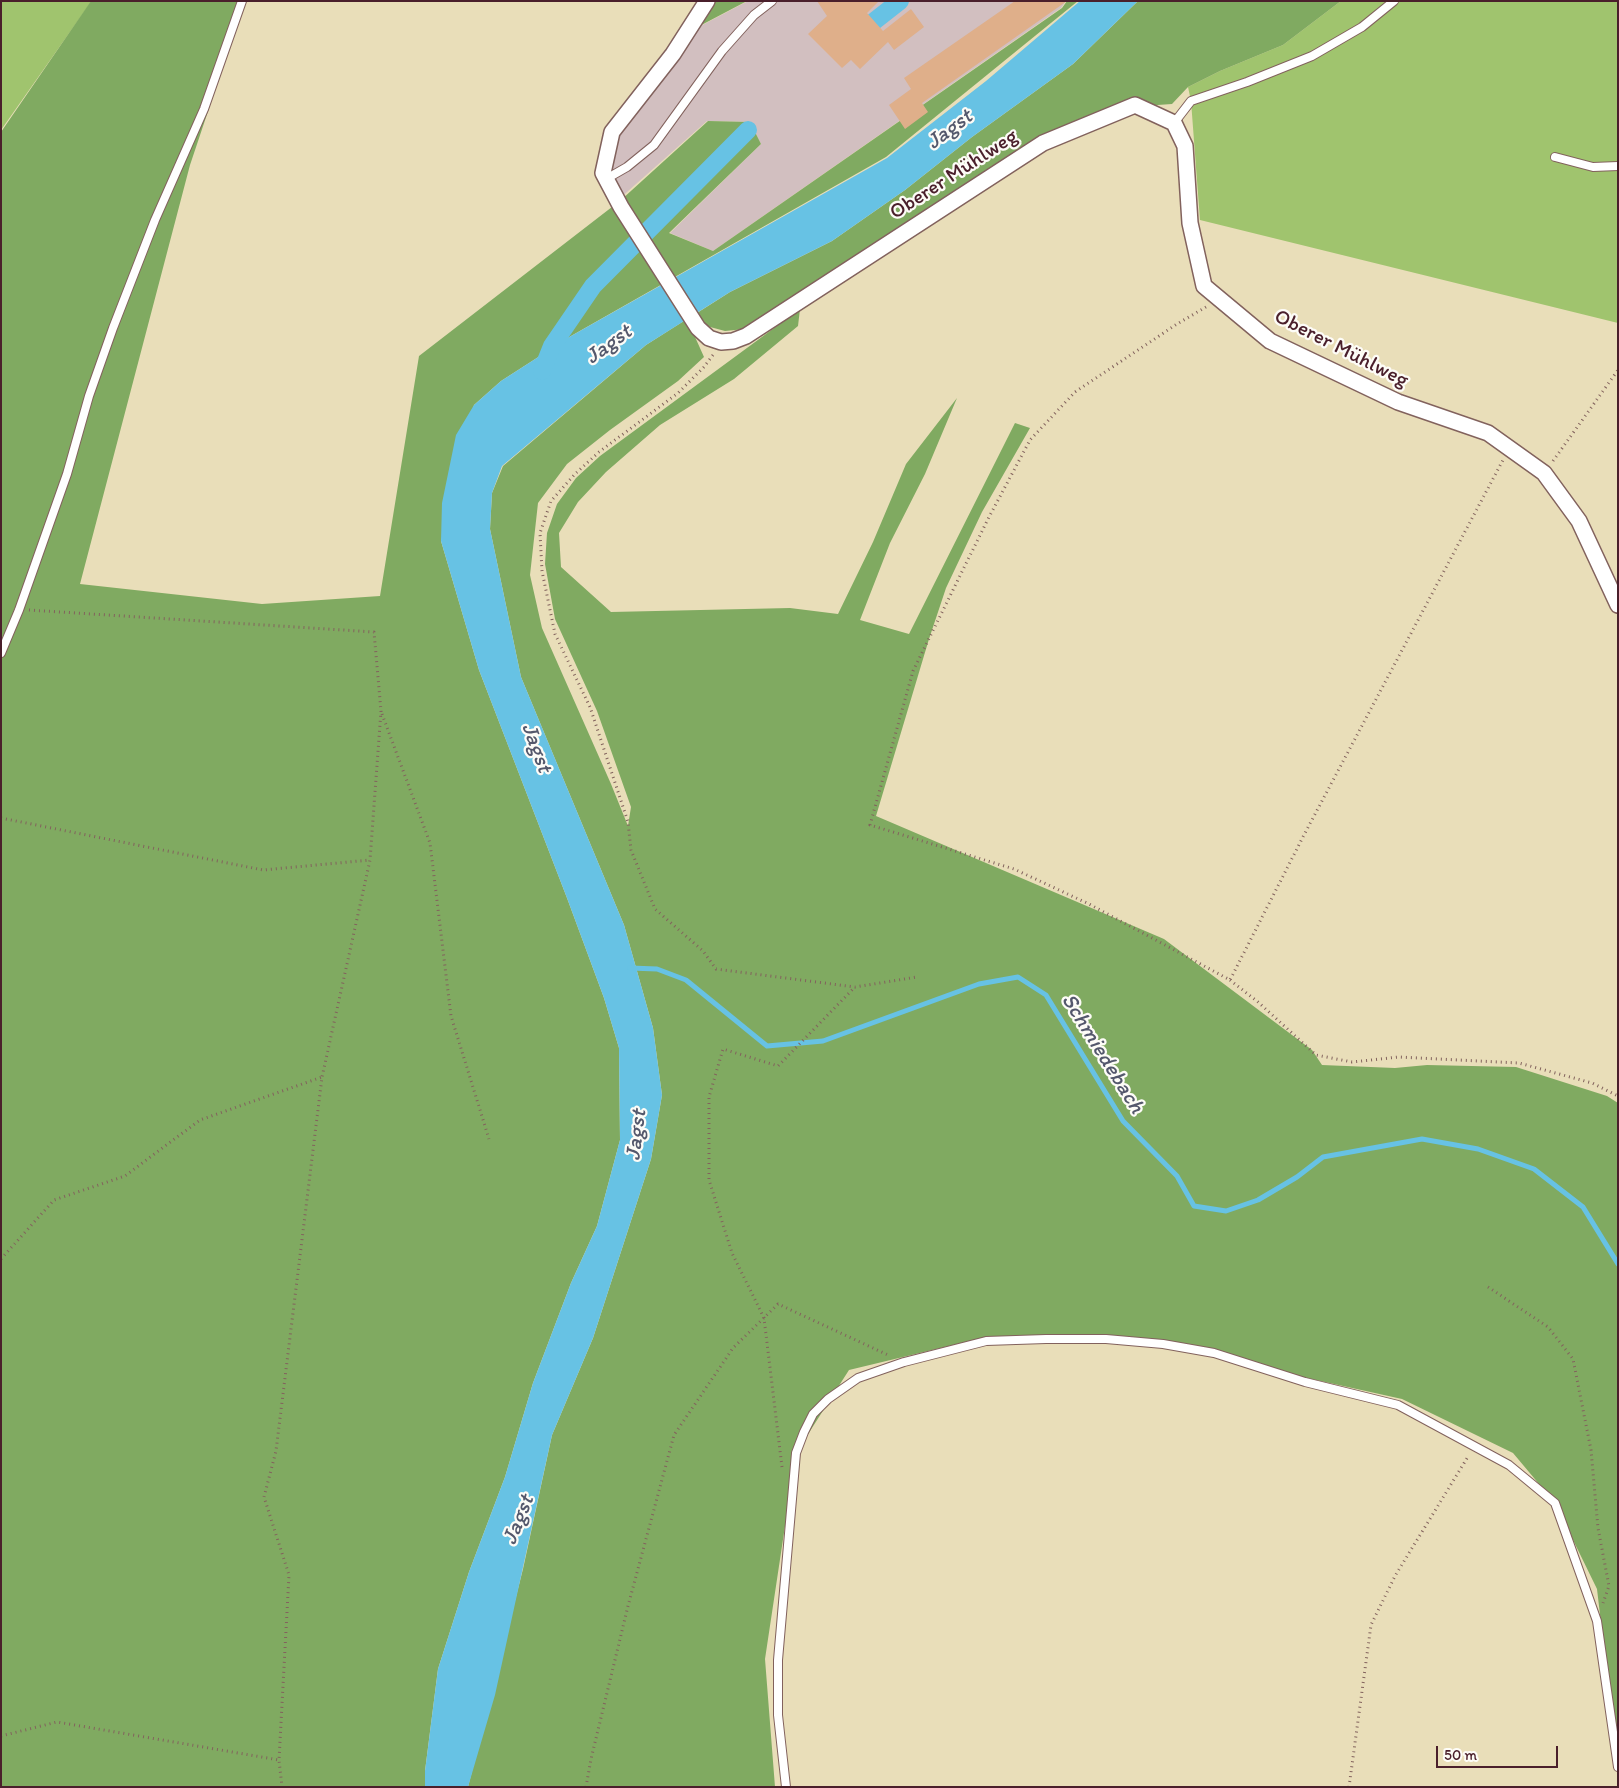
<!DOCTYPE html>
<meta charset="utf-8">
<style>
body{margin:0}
#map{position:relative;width:1619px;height:1788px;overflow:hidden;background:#e9deb9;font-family:Itim,sans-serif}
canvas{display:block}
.frame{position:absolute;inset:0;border:2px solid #4a1f2b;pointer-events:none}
.scale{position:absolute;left:1436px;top:1746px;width:122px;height:22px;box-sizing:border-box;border:2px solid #4a1f2b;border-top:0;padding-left:6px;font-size:15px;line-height:18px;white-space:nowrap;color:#4a1f2b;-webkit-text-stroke:4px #fdfcf7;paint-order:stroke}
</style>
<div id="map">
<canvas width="1619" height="1788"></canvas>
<div class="frame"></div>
<div class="scale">50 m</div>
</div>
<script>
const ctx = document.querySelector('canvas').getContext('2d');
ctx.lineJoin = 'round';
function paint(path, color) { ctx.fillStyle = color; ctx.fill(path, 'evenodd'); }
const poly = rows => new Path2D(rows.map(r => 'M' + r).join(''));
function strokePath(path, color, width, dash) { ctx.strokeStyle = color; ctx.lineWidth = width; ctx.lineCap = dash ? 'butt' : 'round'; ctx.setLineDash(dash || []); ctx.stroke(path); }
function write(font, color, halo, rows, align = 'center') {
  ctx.font = font + ' Itim,sans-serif'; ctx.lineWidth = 4.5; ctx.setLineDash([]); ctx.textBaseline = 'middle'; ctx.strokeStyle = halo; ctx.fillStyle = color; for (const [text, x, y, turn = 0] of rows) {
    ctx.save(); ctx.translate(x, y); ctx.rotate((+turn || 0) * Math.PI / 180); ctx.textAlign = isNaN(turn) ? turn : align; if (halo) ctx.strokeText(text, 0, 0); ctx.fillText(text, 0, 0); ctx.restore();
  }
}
paint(poly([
 [748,1,1066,1,1061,8,713,251,670,233,761,144,750,122,707,121,618,200,604,173,613,132,689,32]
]), '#d2bfc0');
paint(poly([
 [1,1,91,2,1,130],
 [1341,1,1618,1,1618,323,1200,220,1191,101,1188,87,1220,71,1283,45]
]), '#a0c46e');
paint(poly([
 [91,1,245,1,190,165,80,584,262,604,380,596,419,356,621,200,708,121,750,122,761,144,669,233,713,251,1062,8,1067,1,1078,1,886,157,571,336,501,381,474,405,441,541,479,670,567,898,604,998,619,1048,620,1140,597,1226,571,1283,533,1383,505,1477,469,1572,438,1669,425,1771,425,1787,1,1787,1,132],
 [709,1,747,1,690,31],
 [1138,1,1341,1,1283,45,1220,71,1188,87,1172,104,1114,108,745,329,725,331,710,327,702,322,697,313,730,292,832,241,905,190,972,137,1073,64],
 [800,309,798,326,734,379,660,425,606,472,578,502,559,533,561,567,611,612,790,608,838,614,873,542,906,464,957,398,925,474,890,543,860,620,909,634,1015,423,1030,428,982,512,946,588,929,639,876,816,1164,939,1312,1050,1322,1065,1395,1068,1427,1065,1516,1067,1607,1096,1618,1103,1618,1736,1608,1683,1597,1589,1555,1503,1513,1453,1402,1399,1126,1338,986,1337,849,1370,796,1453,765,1659,775,1787,468,1787,523,1569,552,1435,593,1338,651,1159,662,1095,653,1028,624,925,521,677,490,529,492,493,503,466,646,345,687,319,704,357,678,381,610,430,567,464,538,503,530,575,542,628,611,784,628,826,631,807,597,711,555,619,545,564,547,533,557,504,576,478,600,456]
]), '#80aa61');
paint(poly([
 [1080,1,1138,1,1073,64,972,137,905,190,832,241,730,292,646,345,502,466,492,493,490,529,521,677,624,925,653,1028,662,1095,651,1159,593,1338,552,1435,495,1695,468,1787,425,1787,425,1771,438,1669,469,1572,505,1477,533,1383,571,1283,597,1226,620,1140,619,1048,604,998,567,898,479,670,441,541,442,503,456,435,474,405,501,381,571,336,887,158,986,81]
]), '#67c2e4');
strokePath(poly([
 [630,968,657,969,686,980,767,1046,823,1041,979,984,1018,977,1046,995,1123,1121,1177,1176,1194,1206,1226,1211,1258,1200,1297,1177,1323,1157,1422,1139,1478,1149,1534,1169,1583,1207,1618,1264]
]), '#67c2e4', 5);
strokePath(poly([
 [863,30,900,1],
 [542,371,552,346,593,286,748,130]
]), '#67c2e4', 18);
paint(poly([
 [817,1,879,1,867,13,883,31,911,9,924,27,894,50,888,42,860,69,851,60,842,68,808,34,827,16],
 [1015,1,1067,1,922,103,928,112,905,129,889,105,911,89,904,78]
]), '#dfaf8a');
const service = poly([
 [1174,123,1191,101,1247,82,1312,56,1362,27,1394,1],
 [1555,157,1593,167,1618,166],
 [606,179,627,167,654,145,722,51,754,15,772,1],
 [1,653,19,610,67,474,89,396,113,328,155,220,204,109,242,1],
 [786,1787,778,1715,778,1660,796,1453,804,1432,813,1414,828,1399,858,1378,904,1362,986,1341,1046,1339,1106,1339,1163,1344,1214,1353,1305,1382,1398,1405,1509,1465,1555,1503,1597,1621,1618,1767]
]);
const minor = poly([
 [707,1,673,54,612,132,603,173,621,207,698,328,709,338,721,342,733,341,746,336,1043,143,1135,105,1174,123,1185,146,1190,223,1204,286,1270,341,1398,402,1488,433,1544,473,1579,521,1618,605]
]);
strokePath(service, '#82625d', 10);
strokePath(minor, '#82625d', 18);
strokePath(poly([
 [1206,307,1177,324,1075,392,1030,440,988,519,913,671,870,825,1014,869,1089,904,1230,980,1305,833,1503,460],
 [713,355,704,367,678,393,599,452,575,474,551,501,540,533,542,571,555,634,590,707,628,822,631,850,655,909,703,951,716,969,855,987,917,977],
 [1553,461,1618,370],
 [29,610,374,632,381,711,370,860,322,1077,276,1451,264,1497,289,1575,279,1760,282,1787],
 [382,714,430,843,451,1016,489,1139],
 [1,818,263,870,370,860],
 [1230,980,1258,1002,1316,1055,1352,1062,1399,1057,1519,1063,1592,1083,1618,1096],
 [1,1259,54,1200,125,1176,200,1120,322,1077],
 [1488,1287,1548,1327,1573,1359,1591,1450,1598,1528,1609,1586,1603,1603],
 [782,1467,764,1318,732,1253,709,1180,709,1097,723,1049,778,1066,854,988],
 [1,1736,57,1722,279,1760],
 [586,1787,591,1759,628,1606,674,1435,733,1348,778,1304,888,1355],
 [1349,1787,1371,1625,1395,1576,1469,1455]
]), '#82625d', 3, [1, 4]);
strokePath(service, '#fff', 8);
strokePath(minor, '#fff', 15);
write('21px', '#4a1f2b', '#fdfcf7', [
 ["Oberer Mühlweg",954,175,-33],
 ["Oberer Mühlweg",1341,349,27]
]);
write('italic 22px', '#54586c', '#fdfcf7', [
 ["Jagst",950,130,-37],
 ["Jagst",609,345,-36],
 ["Jagst",536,748,70],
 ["Schmiedebach",1102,1054,58],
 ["Jagst",637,1135,-83],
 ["Jagst",519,1520,-68]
]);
</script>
